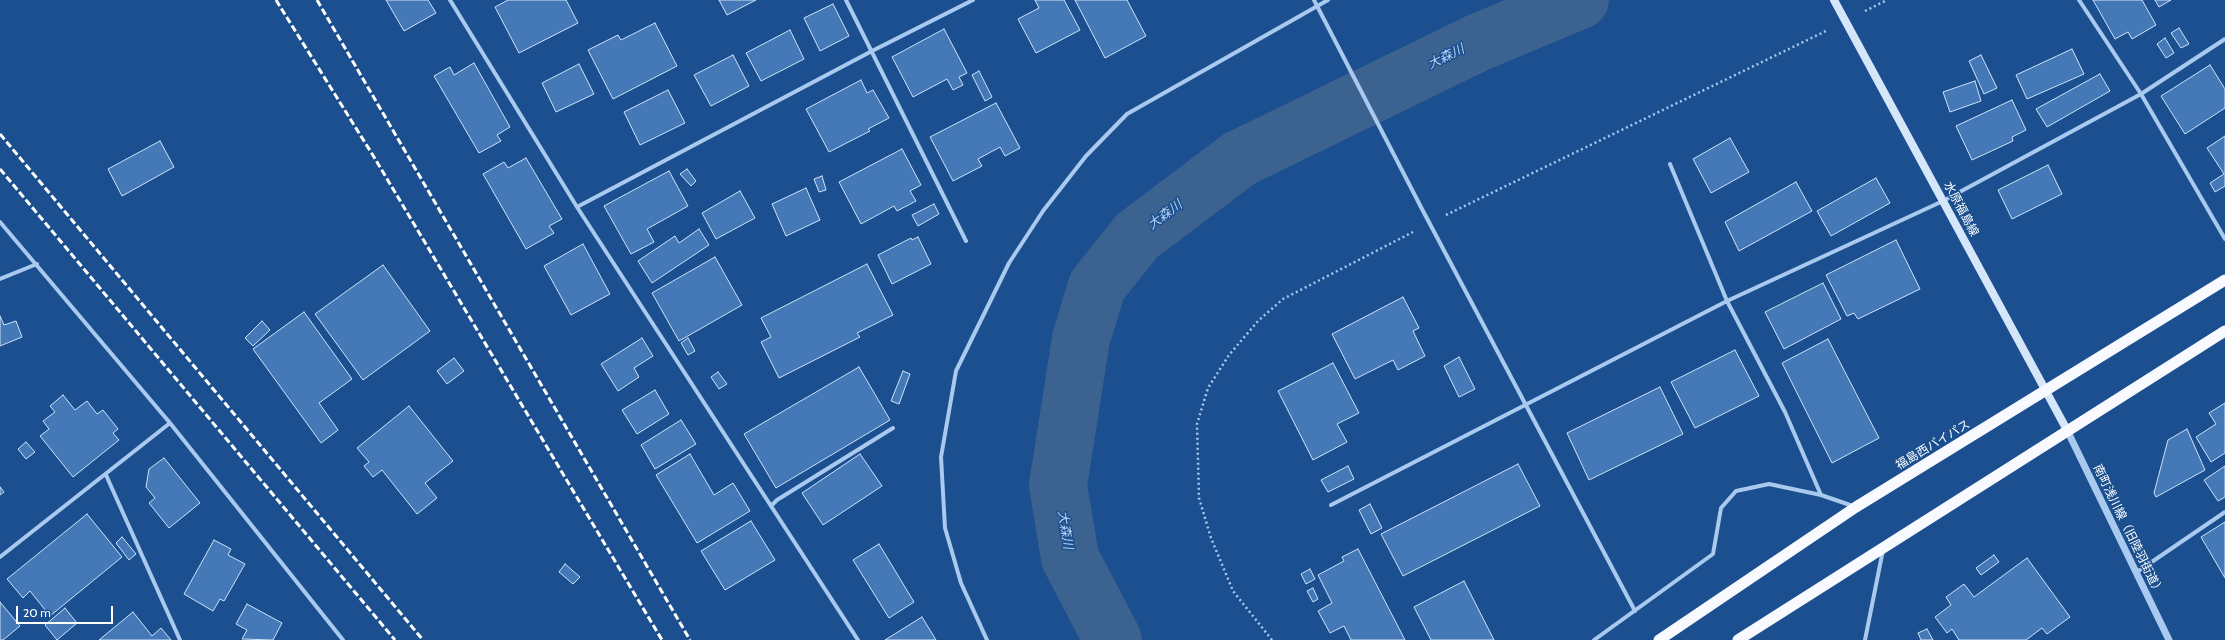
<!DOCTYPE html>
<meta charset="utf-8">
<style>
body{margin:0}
#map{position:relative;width:2225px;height:640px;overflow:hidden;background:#1b4f8f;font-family:Cabin,sans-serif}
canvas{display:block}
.scale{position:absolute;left:16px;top:606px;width:97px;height:18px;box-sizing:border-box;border:2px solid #fff;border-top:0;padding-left:5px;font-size:12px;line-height:14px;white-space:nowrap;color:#fff;-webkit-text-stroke:3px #1b4f8f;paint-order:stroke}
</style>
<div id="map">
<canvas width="2225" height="640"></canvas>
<div class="scale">20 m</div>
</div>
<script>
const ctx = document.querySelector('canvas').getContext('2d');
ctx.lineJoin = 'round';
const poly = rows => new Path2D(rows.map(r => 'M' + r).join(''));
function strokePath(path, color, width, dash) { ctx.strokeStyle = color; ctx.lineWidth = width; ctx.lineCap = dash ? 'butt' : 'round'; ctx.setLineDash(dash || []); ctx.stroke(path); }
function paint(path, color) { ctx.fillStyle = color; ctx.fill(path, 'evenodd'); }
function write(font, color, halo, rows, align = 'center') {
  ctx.font = font + ' Cabin,"Noto Sans JP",sans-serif'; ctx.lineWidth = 3; ctx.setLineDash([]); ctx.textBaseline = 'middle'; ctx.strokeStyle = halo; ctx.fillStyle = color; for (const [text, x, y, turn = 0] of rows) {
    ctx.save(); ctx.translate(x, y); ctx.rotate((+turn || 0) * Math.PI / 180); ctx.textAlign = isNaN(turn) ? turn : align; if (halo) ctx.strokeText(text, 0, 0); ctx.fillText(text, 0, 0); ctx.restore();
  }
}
strokePath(poly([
 [1113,640,1070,558,1058,485,1081,339,1097,286,1137,236,1239,159,1477,43,1580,0]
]), '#3c6290', 58);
const building = poly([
 [386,0,428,0,436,13,404,31,386,0],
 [508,0,566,0,578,23,519,53,495,7,508,0],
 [719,0,756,0,727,15,719,0],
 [1035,0,1064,0,1080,30,1036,53,1018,19,1039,8,1035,0],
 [1075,0,1127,0,1146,36,1105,58,1075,0],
 [2093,0,2142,0,2156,25,2132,39,2128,32,2115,39,2093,0],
 [2155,0,2171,0,2159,7,2155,0],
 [833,4,849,36,820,51,804,18,833,4],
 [655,23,677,66,613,99,588,50,618,35,621,40,655,23],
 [2179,28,2189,44,2181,48,2171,33,2179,28],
 [944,29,967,73,959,77,963,85,953,90,947,79,913,97,892,57,944,29],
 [790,30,804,59,761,81,746,53,790,30],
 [2165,38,2174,53,2166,58,2157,44,2165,38],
 [2072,49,2084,74,2027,99,2016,75,2072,49],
 [733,55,749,86,711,106,694,75,733,55],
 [1981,55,1997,88,1984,94,1969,61,1981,55],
 [474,63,510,127,497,135,501,141,479,153,434,76,450,67,454,75,474,63],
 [579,64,594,94,556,112,542,83,579,64],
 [2210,65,2225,89,2225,108,2185,134,2161,96,2210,65],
 [979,71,992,97,985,101,972,75,979,71],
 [2100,74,2110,91,2047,127,2036,109,2100,74],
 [861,80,867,93,873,90,889,118,868,129,870,131,829,152,806,109,861,80],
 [1975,81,1981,101,1950,112,1943,92,1975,81],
 [668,90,685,123,640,145,624,112,668,90],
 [2012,100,2026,130,2012,137,2013,141,1972,160,1956,126,2012,100],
 [996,103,1020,148,1005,156,1000,147,978,159,982,166,953,181,930,137,996,103],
 [2225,136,2225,186,2215,192,2210,183,2224,174,2207,148,2225,136],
 [1730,138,1749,172,1711,193,1693,159,1730,138],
 [160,141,174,167,122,196,108,169,160,141],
 [902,149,921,185,910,191,916,201,897,211,894,206,861,224,839,182,902,149],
 [526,158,562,219,549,226,554,233,526,249,483,174,504,162,508,168,526,158],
 [2048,165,2062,194,2012,219,1998,190,2048,165],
 [687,169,696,181,691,186,680,174,687,169],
 [669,171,688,206,647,229,654,242,631,254,604,206,669,171],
 [822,176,826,190,819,192,814,179,822,176],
 [1876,178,1890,203,1831,236,1817,211,1876,178],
 [1796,182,1812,211,1739,251,1725,222,1796,182],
 [806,188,820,220,786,236,772,204,806,188],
 [740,191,755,218,716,239,702,213,740,191],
 [934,204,939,214,918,226,912,215,934,204],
 [699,229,709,245,652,283,638,261,675,236,679,243,699,229],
 [918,237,931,264,892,284,878,255,911,238,912,240,918,237],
 [1896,240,1920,289,1858,319,1854,313,1847,316,1826,275,1896,240],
 [583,244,610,294,571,315,544,266,583,244],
 [715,257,742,305,679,341,652,293,715,257],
 [867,264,893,315,857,333,860,337,779,378,761,342,771,337,761,318,867,264],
 [383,265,430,331,363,380,315,314,383,265],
 [1823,283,1841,319,1784,349,1765,312,1823,283],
 [1403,297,1419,328,1413,331,1425,356,1398,370,1393,360,1355,379,1332,334,1403,297],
 [304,312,352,379,319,403,338,430,321,443,253,349,304,312],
 [0,316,4,325,16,321,22,337,0,346,0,316],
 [262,321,270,330,253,346,245,338,262,321],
 [642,338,653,356,634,368,639,377,618,391,601,364,642,338],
 [688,338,695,351,688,355,681,343,688,338],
 [1828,339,1879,438,1832,463,1782,363,1828,339],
 [1735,350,1759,396,1695,428,1671,382,1735,350],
 [1459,357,1475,389,1459,397,1444,366,1459,357],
 [454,358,464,371,447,384,437,371,454,358],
 [1333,363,1359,413,1337,424,1347,442,1313,460,1278,391,1333,363],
 [859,367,890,420,776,488,744,434,859,367],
 [903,371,910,374,899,404,891,401,903,371],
 [718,372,727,384,719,389,711,377,718,372],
 [1660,387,1683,434,1589,480,1567,433,1660,387],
 [655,390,669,414,637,434,622,410,655,390],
 [63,395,75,410,87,401,97,414,103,410,118,429,113,433,119,440,73,477,40,436,49,429,43,421,55,412,50,406,63,395],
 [2225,403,2225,453,2211,462,2196,437,2216,424,2209,413,2225,403],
 [409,406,453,461,425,483,437,498,417,514,382,470,373,477,364,466,369,462,357,448,409,406],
 [681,420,696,444,655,469,641,445,681,420],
 [2187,429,2205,470,2156,497,2154,493,2168,440,2187,429],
 [26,442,35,452,26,459,18,449,26,442],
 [690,454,714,495,733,483,750,511,697,543,656,475,690,454],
 [860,454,882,486,823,525,802,493,860,454],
 [164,458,200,503,169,528,149,503,155,498,146,487,149,469,164,458],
 [1518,464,1540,506,1403,576,1381,534,1518,464],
 [1348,466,1354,479,1328,492,1321,480,1348,466],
 [2225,466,2225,497,2218,501,2204,480,2225,466],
 [0,487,4,492,0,495,0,487],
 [1370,504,1382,528,1371,534,1359,510,1370,504],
 [87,514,122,557,50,616,30,591,23,598,7,579,87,514],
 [751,521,775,560,725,590,701,551,751,521],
 [2225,522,2225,578,2201,537,2225,522],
 [122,537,136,554,129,560,116,543,122,537],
 [214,540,231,549,228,555,245,564,224,601,220,599,213,611,184,594,214,540],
 [879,544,914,602,889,618,853,560,879,544],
 [1358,549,1405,640,1351,640,1344,626,1330,633,1318,611,1332,603,1318,575,1344,561,1342,557,1358,549],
 [1994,555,1999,562,1981,575,1976,568,1994,555],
 [2027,558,2070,617,2047,634,2042,628,2026,640,1959,640,1952,629,1947,633,1935,617,1951,605,1946,597,1964,584,1974,597,2027,558],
 [565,564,580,577,573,584,559,572,565,564],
 [1310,569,1315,579,1306,584,1301,574,1310,569],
 [1464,581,1494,640,1431,640,1414,607,1464,581],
 [1313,588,1318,599,1313,602,1307,591,1313,588],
 [0,602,20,626,3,640,0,640,0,602],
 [247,604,282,623,273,640,242,639,247,630,236,624,247,604],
 [65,608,77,623,57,640,45,625,65,608],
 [133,612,152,636,161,628,171,640,99,640,133,612],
 [922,617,936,640,885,640,922,617],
 [1927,629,1933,640,1921,640,1918,633,1927,629]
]);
paint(building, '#4478b7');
strokePath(building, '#cfe3fa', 1);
strokePath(poly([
 [1865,11,1887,0],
 [1446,215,1826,31],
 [1272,640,1233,591,1211,538,1199,498,1197,424,1208,388,1229,355,1258,321,1283,299,1413,232]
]), '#a9c9ee', 2.5, [2, 3]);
strokePath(poly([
 [450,0,577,207,858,640],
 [846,0,966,241],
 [1314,0,1422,209,1635,611],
 [2079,0,2141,94,2225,239],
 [1670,164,1727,301,1785,412,1821,495],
 [577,207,872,51,973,0],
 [0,222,170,423,343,640],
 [0,279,37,264],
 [106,475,180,640],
 [1331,505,1727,301,1943,201,2141,94,2225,39],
 [771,506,777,500,893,428],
 [0,557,170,423],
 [2137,572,2225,512],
 [987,640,961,583,945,528,941,457,956,371,1009,263,1043,211,1086,156,1127,114,1328,0],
 [1594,640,1713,554,1721,508,1736,491,1769,484,1821,495,1853,506],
 [1865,640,1883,550]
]), '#a9c9ee', 4);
strokePath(poly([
 [2067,430,2169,640]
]), '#a9c9ee', 7);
strokePath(poly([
 [1834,0,2067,430]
]), '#d6e6fa', 8);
strokePath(poly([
 [1659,640,1856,507,2225,280],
 [1738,640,2225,331]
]), '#f8faff', 11);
strokePath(poly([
 [276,0,374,157,662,640],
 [317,0,690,640],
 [0,134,423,640],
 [0,169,395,640]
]), '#fff', 3, [7, 3]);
write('12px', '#fff', '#1b4f8f', [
 ["水原福島線",1961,209,62],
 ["福島西バイパス",1933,445,-31],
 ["南町浅川線（旧陸羽街道）",2128,530,64]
]);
write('italic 13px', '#b5d3f5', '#1b4f8f', [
 ["大森川",1446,57,-26],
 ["大森川",1165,215,-37],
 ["大森川",1065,530,81]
]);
</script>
